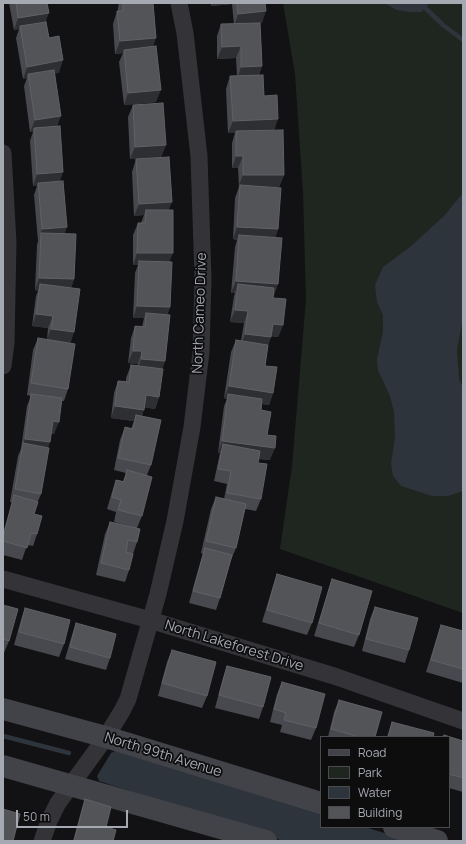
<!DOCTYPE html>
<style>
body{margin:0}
#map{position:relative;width:466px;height:844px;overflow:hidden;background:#121214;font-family:Manrope,sans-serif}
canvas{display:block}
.frame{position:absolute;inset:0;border:4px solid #a5a9b2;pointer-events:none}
.legend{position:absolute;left:320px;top:736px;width:130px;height:92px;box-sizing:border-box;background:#0d0d0e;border:1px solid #4a4b50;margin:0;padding:5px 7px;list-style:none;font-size:12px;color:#a5a9b2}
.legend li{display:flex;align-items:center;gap:8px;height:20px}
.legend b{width:20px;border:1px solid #4a4b50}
.scale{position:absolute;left:16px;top:810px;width:112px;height:18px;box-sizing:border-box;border:2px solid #a5a9b2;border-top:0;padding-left:5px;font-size:12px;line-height:14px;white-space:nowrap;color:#a5a9b2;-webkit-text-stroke:3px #0d0d0e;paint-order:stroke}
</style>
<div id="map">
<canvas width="466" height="844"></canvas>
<div class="frame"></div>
<ul class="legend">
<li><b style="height:5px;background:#424348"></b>Road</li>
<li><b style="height:11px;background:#1f2620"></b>Park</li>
<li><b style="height:11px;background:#2d343b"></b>Water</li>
<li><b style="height:11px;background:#525458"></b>Building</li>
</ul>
<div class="scale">50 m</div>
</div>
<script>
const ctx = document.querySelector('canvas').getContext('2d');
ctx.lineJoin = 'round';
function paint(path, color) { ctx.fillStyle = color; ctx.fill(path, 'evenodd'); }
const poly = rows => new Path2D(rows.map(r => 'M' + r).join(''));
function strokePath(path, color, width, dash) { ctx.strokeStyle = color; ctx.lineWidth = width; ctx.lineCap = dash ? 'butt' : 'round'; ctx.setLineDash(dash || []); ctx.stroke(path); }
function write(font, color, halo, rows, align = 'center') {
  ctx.font = font + ' Manrope,sans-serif'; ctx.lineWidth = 3.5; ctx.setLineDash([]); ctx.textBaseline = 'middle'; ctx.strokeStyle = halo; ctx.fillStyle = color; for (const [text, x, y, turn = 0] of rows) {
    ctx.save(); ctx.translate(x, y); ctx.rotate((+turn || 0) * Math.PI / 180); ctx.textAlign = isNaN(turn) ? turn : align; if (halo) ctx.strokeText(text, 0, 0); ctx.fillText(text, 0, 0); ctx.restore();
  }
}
paint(poly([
 [283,3,463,3,463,613,280,549,292,466,306,299,303,192,295,74]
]), '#1f2620');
paint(poly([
 [384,3,427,3,428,5,425,9,421,12,409,12,397,10],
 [463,193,463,318,457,350,459,379,463,388,463,491,448,496,432,496,401,486,393,476,391,464,395,437,394,412,390,396,378,370,377,359,383,332,383,315,377,302,375,285,383,267,410,247,444,216],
 [117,750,321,813,321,827,365,827,410,841,283,841,99,781,97,776,111,753]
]), '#2d343b');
strokePath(poly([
 [420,3,443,25,463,40],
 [3,736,69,753]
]), '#2d343b', 4.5);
strokePath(poly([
 [3,153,8,243,6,343,3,366],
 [3,579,150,620,334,676,463,721],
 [42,841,49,821,58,803,106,737,122,711,128,699,158,594,175,521,192,427,201,352,203,279,199,156,185,33,179,3]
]), '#343438', 17);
strokePath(poly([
 [3,709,106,737,321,803],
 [3,766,266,841],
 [394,827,437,841]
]), '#424348', 22);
paint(poly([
 [9,3,47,3,46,22,49,38,59,73,55,73,60,181,67,227,64,234,74,279,71,288,70,343,68,389,64,401,62,401,54,434,51,434,48,448,41,494,36,506,34,514,37,534,33,546,27,545,22,560,3,555,3,533,12,502,10,502,18,456,21,449,27,406,31,396,27,395,33,350,38,338,47,340,48,328,32,326,36,296,38,291,35,290,37,245,38,241,34,195,37,186,33,186,30,141,33,132,30,132,24,86,27,78,23,79,16,38,19,29,14,30],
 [119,3,153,3,153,46,156,102,124,105,119,62,123,53,115,54,113,24,117,11,118,11,118,8],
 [211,3,265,3,262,23,260,23,262,66,259,75,264,96,274,130,284,175,279,187,270,187,278,229,275,238,274,296,273,296,273,298,283,325,278,337,271,336,268,345,265,366,273,393,269,405,262,404,261,410,267,435,270,460,258,459,258,463,261,499,256,511,245,509,236,548,231,560,220,598,216,610,189,603,201,560,203,554,201,553,211,509,216,497,224,499,227,484,214,481,220,453,218,453,224,406,227,399,224,398,231,352,236,340,241,341,244,323,230,322,234,296,235,293,231,293,235,247,237,240,233,239,235,198,239,187,238,168,232,168,232,143,235,133,228,133,226,89,230,76,237,76,236,58,217,59,217,36,221,24,234,24,232,4,211,6],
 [133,105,166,145,161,157,130,159,128,117],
 [136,159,169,210,170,307,167,315,165,361,162,369,159,397,155,409,144,407,142,416,151,465,147,475,142,516,137,528,137,542,133,554,129,570,125,582,96,575,105,534,110,522,132,527,114,522,116,512,107,509,112,492,116,480,123,481,126,473,114,470,120,440,125,427,131,429,134,421,111,418,114,393,118,381,126,382,126,378,131,365,137,366,138,364,128,363,131,338,135,326,142,327,144,318,133,318,135,273,138,265,133,265,133,235,138,223,141,223,144,215,134,216,132,172],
 [277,574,312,623,307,635,262,622,273,586],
 [332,579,359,635,354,647,314,636,328,591],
 [3,605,9,641,4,653,3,653],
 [375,607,409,650,405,663,362,651,370,619],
 [25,608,64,644,59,657,14,645,21,620],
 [76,623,110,658,106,670,65,659,72,635],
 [441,625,463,631,463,683,426,672,437,637],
 [172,650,207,696,202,708,158,696,167,662],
 [227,666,263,707,259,719,215,708,223,678],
 [282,682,316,728,311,740,280,732,282,725,270,722,277,694],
 [339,700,375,737,328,737,334,712],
 [392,722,433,737,387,737],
 [449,737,463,741,463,792,449,788],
 [85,799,106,827,113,841,73,841,81,812]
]), '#48494e');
paint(poly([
 [212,3,232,3,232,4,211,6],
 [266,11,262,23,234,26,238,14],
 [49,13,44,25,20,26,19,29,14,30,18,18],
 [156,38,152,50,124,50,123,53,115,54,120,41],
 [241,46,236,58,217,59,222,47],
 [63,60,59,73,29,78,28,74,27,78,23,79,27,67],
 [262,66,257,79,237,79,241,67],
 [161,90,156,102,124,105,128,93],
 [61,116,56,129,34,128,33,132,30,132,35,120],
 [278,119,274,131,236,131,235,133,228,133,233,121],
 [166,145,161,157,130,159,135,147],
 [236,156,243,156,238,168,232,168],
 [63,172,59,185,38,183,37,186,33,186,37,174],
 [243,175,284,175,279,187,240,187,240,185,238,187],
 [172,202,167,214,146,210,144,215,134,216,139,204],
 [67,227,62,240,41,233,38,241,42,229],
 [237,227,278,229,274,242,239,235,237,240,233,239],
 [137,253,173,253,168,265,139,261,138,265,133,265],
 [39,278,74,279,70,292,40,284,38,291,35,290],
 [236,281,278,284,274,296,237,293,238,284,235,293,231,293],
 [137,306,170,307,165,319,146,313,144,318,133,318],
 [235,310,248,311,244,323,230,322],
 [36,314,53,316,48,328,32,326],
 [273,324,283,325,278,337,268,336],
 [51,329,74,332,70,345,46,341],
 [245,334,271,337,267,349,241,346],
 [133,351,142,351,138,364,128,363],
 [141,359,165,361,161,373,137,371],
 [229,386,273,393,269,405,228,399,228,394,227,399,224,398],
 [146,395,159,397,155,409,141,407],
 [115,406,144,410,139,422,136,415,134,421,111,418],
 [53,421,59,422,54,434,48,434],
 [25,439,50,442,45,454,22,446],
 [222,441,275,448,270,460,221,454,223,444,220,453,218,453]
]), '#2e2f32');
const building = poly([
 [16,3,47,3,49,13,18,18,16,3],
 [123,3,153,3,156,38,120,41,117,11,123,11,123,3],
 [237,3,265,3,266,11,238,14,237,3],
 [46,22,49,38,59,36,63,60,27,67,20,26,46,22],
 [260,23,262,66,241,67,241,46,222,47,221,24,260,23],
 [156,46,161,90,128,93,124,50,156,46],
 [54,70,61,116,35,120,28,74,54,70],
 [263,75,264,96,277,95,278,119,233,121,230,76,263,75],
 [163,103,166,145,135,147,133,105,163,103],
 [60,126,63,172,37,174,34,128,60,126],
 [283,130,284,175,243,175,243,156,236,156,236,131,283,130],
 [169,157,172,202,139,204,136,159,169,157],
 [63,181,67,227,42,229,38,183,63,181],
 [240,185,281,188,278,229,237,227,240,185],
 [146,210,173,210,173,253,137,253,138,223,145,223,146,210],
 [41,233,76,234,74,279,39,278,41,233],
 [239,235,282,238,278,284,236,281,239,235],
 [139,261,172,262,170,307,137,306,139,261],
 [40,284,80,289,74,332,51,329,53,316,36,314,40,284],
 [238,284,274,288,273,298,286,299,283,325,273,324,271,337,245,334,248,311,235,310,238,284],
 [146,313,170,315,165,361,141,359,142,351,133,351,135,326,145,327,146,313],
 [38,338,75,344,68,389,31,383,38,338],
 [236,340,268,345,265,366,277,367,273,393,229,386,236,340],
 [131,365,163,369,159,397,146,395,144,410,115,406,118,381,129,382,131,365],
 [31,394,62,398,59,422,53,421,50,442,25,439,31,394],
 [228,394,262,399,261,410,271,412,267,435,276,436,275,448,222,441,228,394],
 [136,415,161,420,151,465,118,458,125,427,133,429,136,415],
 [23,443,49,448,41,494,15,489,23,443],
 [223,444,260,451,258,463,267,464,261,499,227,493,231,471,218,469,223,444],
 [127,470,152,477,142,516,118,510,121,500,112,497,116,480,124,482,127,470],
 [14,495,38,502,34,514,42,516,37,534,31,533,27,548,3,541,3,538,14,495],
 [216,497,246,504,236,548,206,541,216,497],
 [110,522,140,529,137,542,128,540,126,552,133,554,129,570,101,563,110,522],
 [205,548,232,555,220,598,193,591,205,548],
 [277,574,322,587,312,623,267,610,277,574],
 [332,579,372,591,359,635,319,623,332,579],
 [3,605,18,609,9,641,3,639,3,605],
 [375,607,418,618,409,650,366,639,375,607],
 [25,608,70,620,64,644,19,632,25,608],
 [76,623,116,634,110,658,70,647,76,623],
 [441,625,463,631,463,669,431,660,441,625],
 [172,650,216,662,207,696,162,683,172,650],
 [227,666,271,677,263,707,219,695,227,666],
 [282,682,325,694,316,728,284,720,286,713,274,709,282,682],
 [339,700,382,712,375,737,359,737,331,729,339,700],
 [392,722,434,733,433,737,388,737,392,722],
 [444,735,463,741,463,778,449,774,449,737,443,737,444,735],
 [85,799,111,807,106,827,116,830,113,841,74,841,85,799],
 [3,809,20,814,13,841,3,841,3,809]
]);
paint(building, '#525458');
strokePath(building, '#5f6166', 1);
write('14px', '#a5a9b2', '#0d0d0e', [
 ["North Cameo Drive",200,313,-88],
 ["North Lakeforest Drive",234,646,17],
 ["North 99th Avenue",163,755,17]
]);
</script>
